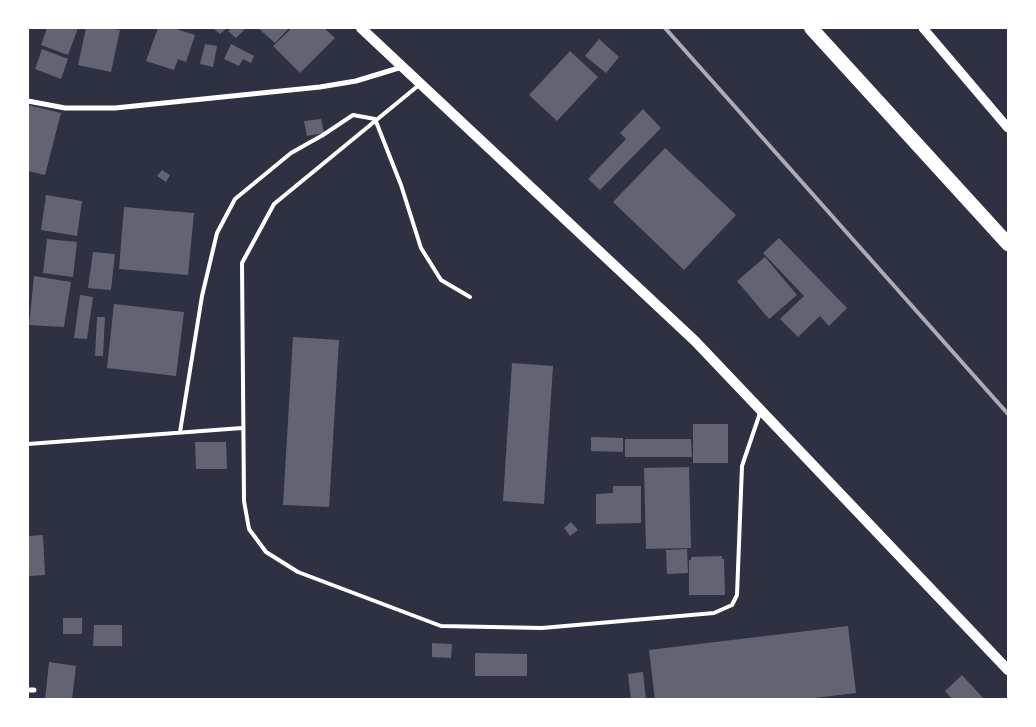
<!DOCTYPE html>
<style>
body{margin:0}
#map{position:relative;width:1036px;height:727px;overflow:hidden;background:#2d3142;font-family:"PT Sans Narrow",sans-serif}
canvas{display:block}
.frame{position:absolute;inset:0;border:29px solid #fff;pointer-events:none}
</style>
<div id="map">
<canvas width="1036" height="727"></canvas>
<div class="frame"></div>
</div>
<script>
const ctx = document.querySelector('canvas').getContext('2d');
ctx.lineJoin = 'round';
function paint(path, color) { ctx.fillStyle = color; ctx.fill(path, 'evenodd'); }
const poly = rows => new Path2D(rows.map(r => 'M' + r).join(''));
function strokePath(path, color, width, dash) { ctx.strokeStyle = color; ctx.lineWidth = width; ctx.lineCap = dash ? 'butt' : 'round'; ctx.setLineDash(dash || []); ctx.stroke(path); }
paint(poly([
 [47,28,78,28,68,55,41,45],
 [86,28,106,28,120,30,111,72,78,65],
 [158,28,173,28,195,35,186,62,178,59,174,70,146,61],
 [213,28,227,28,220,34],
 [232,28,246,28,236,38,228,31],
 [258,28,289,28,275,43],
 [292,28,324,28,335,38,300,73,273,46],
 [599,39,619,57,606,73,585,56],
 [205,44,217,46,213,67,200,64],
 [231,44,254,56,251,63,243,59,239,66,224,59],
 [42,49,68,59,61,79,35,69],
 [570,51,598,77,557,121,529,95],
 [28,105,61,113,45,175,28,171],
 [643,109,661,128,600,190,588,179,626,139,620,133],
 [321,119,324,133,307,136,304,121],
 [665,148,736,215,684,270,613,202],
 [162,170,170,175,166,182,157,176],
 [46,195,82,201,77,236,41,230],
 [124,207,194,213,188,275,119,269],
 [779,238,847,308,829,326,820,316,798,337,780,319,804,296,763,253],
 [47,239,77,242,73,277,43,273],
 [93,252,115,254,111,290,88,288],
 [765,257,797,295,769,319,737,281],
 [34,276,71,282,64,327,29,325],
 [80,295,93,297,87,339,74,338],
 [114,304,184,312,176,376,107,368],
 [97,317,105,317,103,356,95,356],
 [293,337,339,340,329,507,283,505],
 [512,363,553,366,544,504,503,501],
 [693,424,728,424,728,463,693,463],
 [591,437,623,438,623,452,591,451],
 [625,439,691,439,692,457,625,457],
 [195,442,226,442,227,469,196,469],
 [689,467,691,548,646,549,644,468],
 [613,486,641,486,641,523,596,524,596,494,613,493],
 [571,522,578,530,570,536,564,528],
 [43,535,45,575,28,576,28,536],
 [687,549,688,573,667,574,666,550],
 [722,556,722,559,724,559,725,595,689,595,689,560,691,560,691,557],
 [63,618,82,618,82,634,63,634],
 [94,625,122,625,122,646,93,646],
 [848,626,856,693,798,700,655,700,649,650],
 [432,643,452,644,451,658,432,657],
 [475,653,527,654,527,676,475,676],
 [49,662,76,666,72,700,45,700],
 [643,672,646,700,631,700,628,674],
 [962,675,985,700,953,700,945,691]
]), '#626471');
strokePath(poly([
 [419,85,274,204,242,263,244,501,249,529,266,552,298,572,441,626,542,628,714,613,732,605,737,595,742,466,760,413],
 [180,432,202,296,217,233,235,199,291,153,323,135,353,115,375,119,401,185,421,248,441,280,470,297],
 [28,444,242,428]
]), '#fff', 4);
strokePath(poly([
 [28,101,65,108,115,108,320,87,356,81,402,67],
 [28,690,34,690]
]), '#fff', 5);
strokePath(poly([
 [923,28,1008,128]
]), '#fff', 9);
strokePath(poly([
 [361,28,695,341,1008,670]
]), '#fff', 10);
strokePath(poly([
 [811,28,1008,244]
]), '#fff', 14);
strokePath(poly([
 [665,28,1008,414]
]), '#abadb3', 4);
</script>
